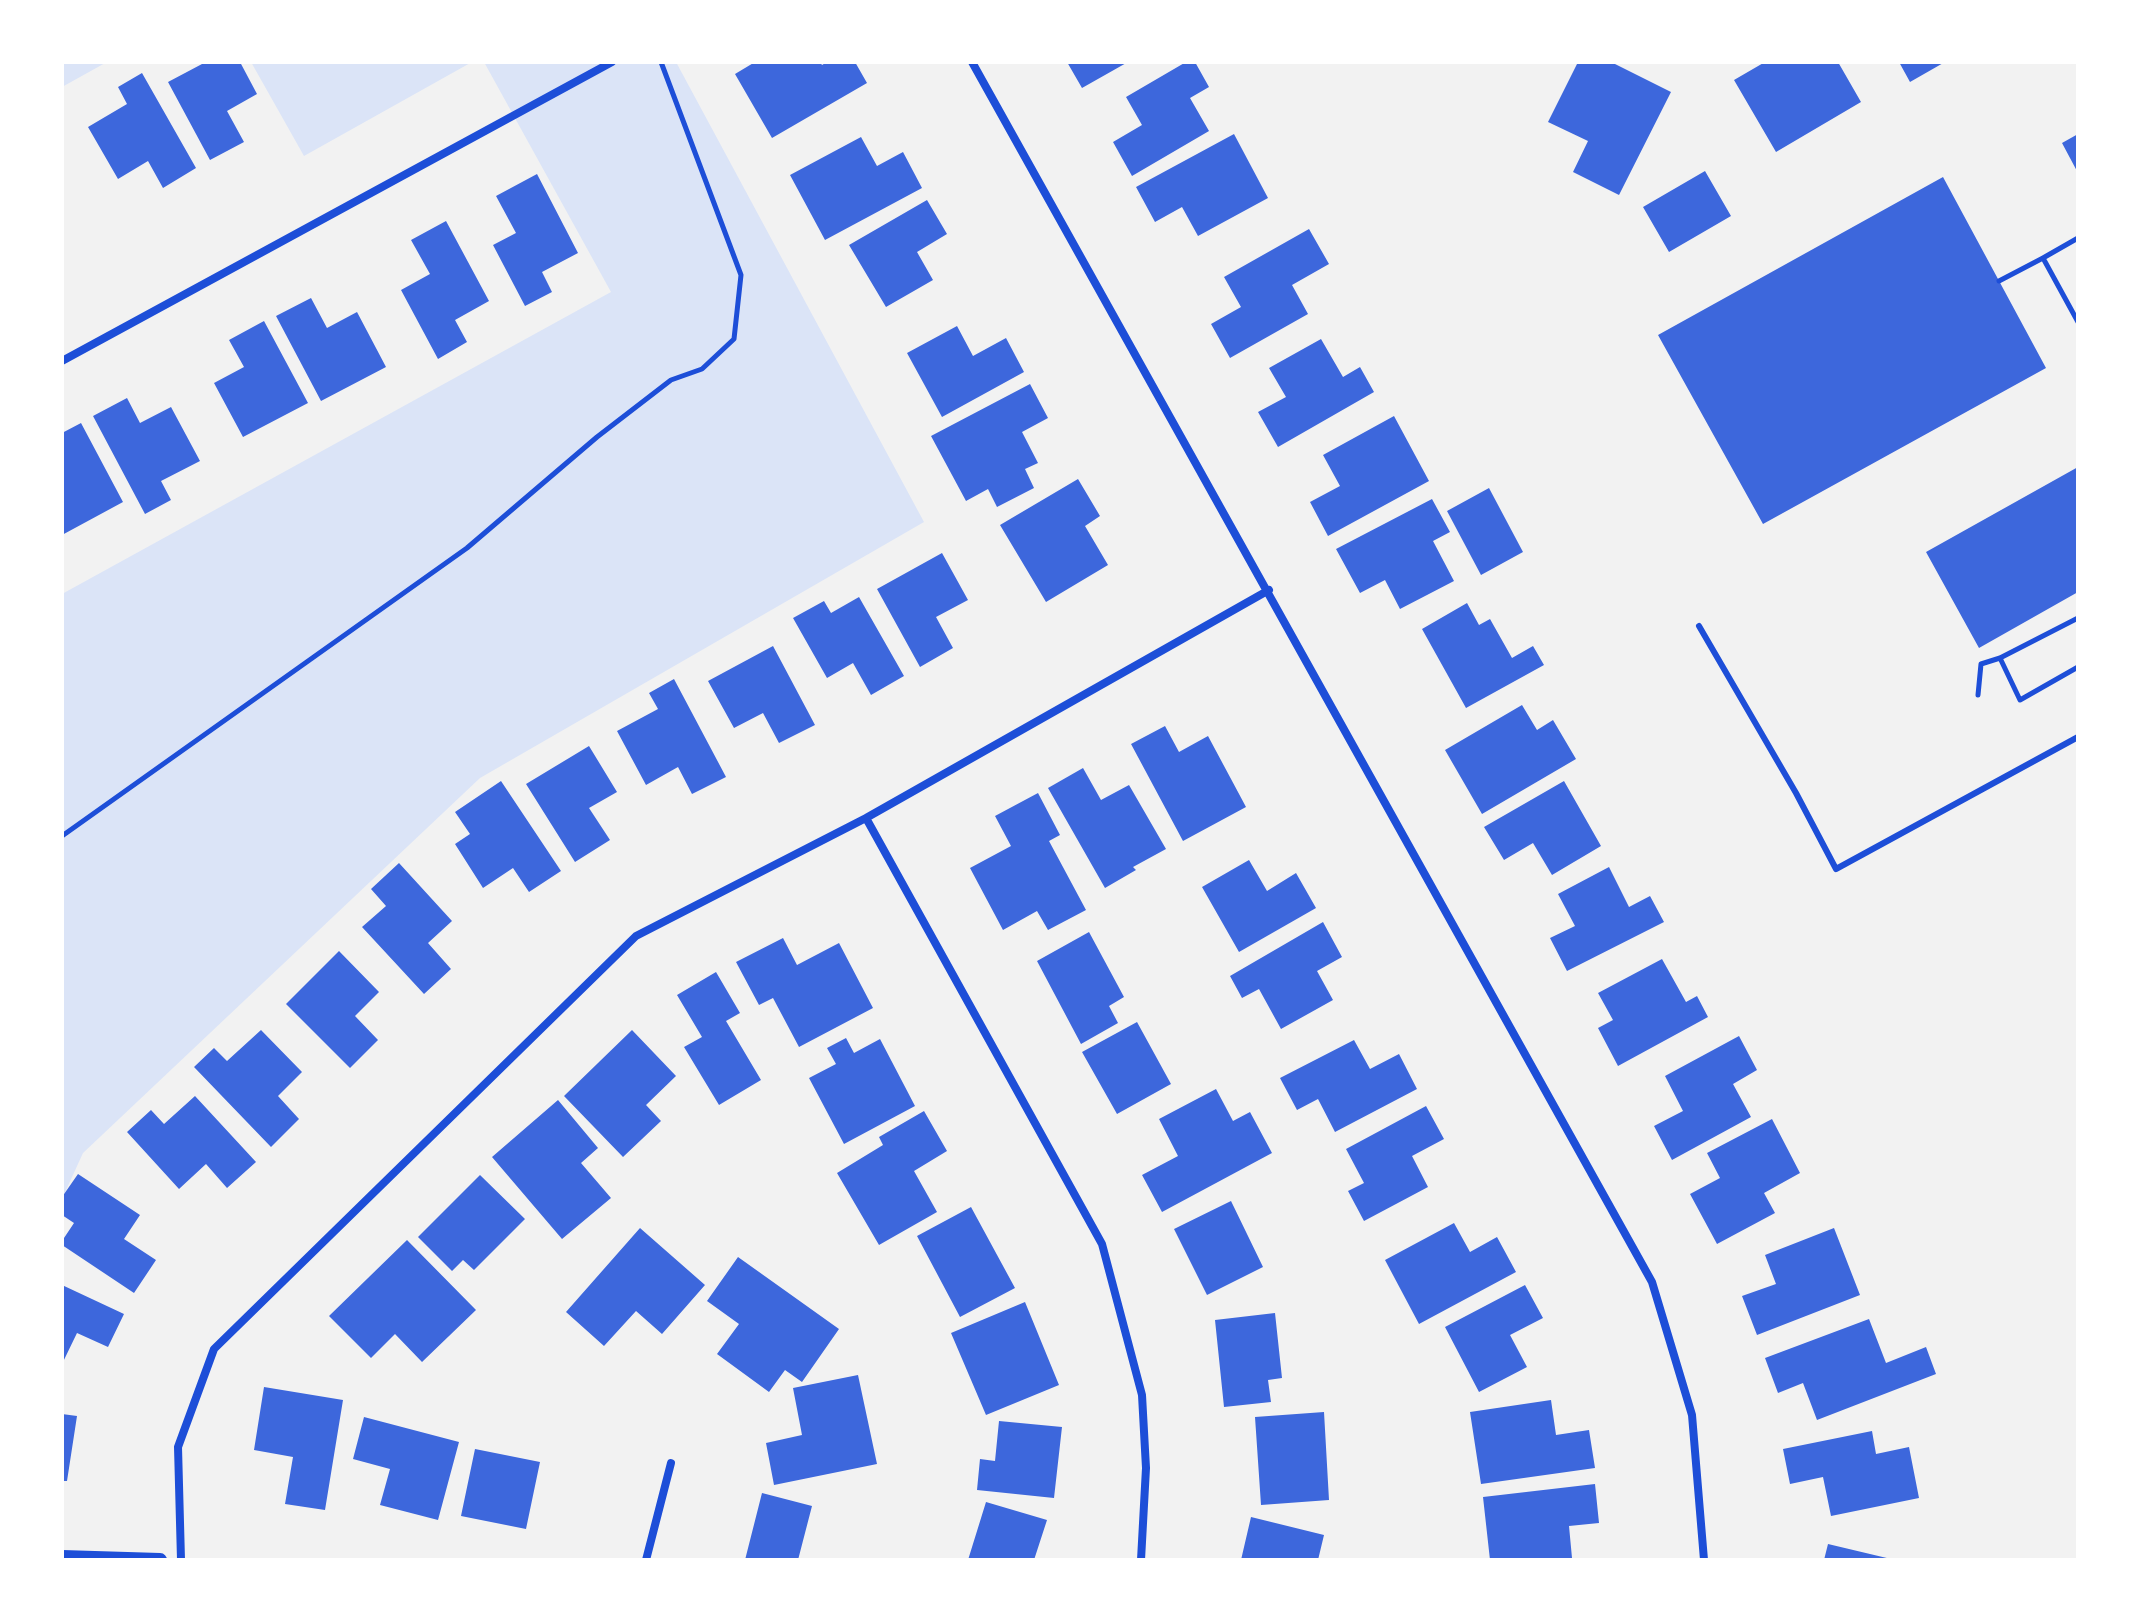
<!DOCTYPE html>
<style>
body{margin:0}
#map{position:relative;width:2140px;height:1622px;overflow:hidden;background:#f2f2f2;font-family:"Golos Text",sans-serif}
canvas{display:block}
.frame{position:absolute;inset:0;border:64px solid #fff;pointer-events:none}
</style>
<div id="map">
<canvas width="2140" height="1622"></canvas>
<div class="frame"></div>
</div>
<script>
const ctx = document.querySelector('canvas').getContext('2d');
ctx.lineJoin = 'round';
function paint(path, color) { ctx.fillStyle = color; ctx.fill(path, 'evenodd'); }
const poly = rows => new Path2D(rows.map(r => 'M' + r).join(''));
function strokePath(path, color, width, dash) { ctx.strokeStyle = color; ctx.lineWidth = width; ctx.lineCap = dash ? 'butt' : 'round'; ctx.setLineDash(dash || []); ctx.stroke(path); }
paint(poly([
 [62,62,107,62,62,87],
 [251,62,472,62,304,156],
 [484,62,676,62,924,522,480,778,83,1153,62,1199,62,594,611,292]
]), '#dbe4f7');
paint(poly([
 [201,62,240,62,257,94,227,111,244,142,210,160,168,82,202,64],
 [755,62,820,62,822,65,827,62,855,62,867,83,772,138,735,74],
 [1067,62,1128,62,1082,88],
 [1186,62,1195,62,1209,87,1190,98,1209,131,1132,176,1113,142,1142,125,1126,97],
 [1578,62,1611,62,1671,92,1619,195,1573,172,1588,141,1548,122],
 [1765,62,1838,62,1861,102,1776,152,1734,80],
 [1899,62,1945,62,1910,82],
 [142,73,196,168,163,188,148,161,118,179,88,127,127,104,118,87],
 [1234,134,1268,198,1198,236,1182,207,1155,222,1136,187],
 [2078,134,2078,173,2062,143],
 [861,137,877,166,903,152,922,188,825,240,790,175],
 [1705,171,1731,216,1669,252,1643,207],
 [537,174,578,253,542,272,552,292,525,306,493,245,516,233,496,196],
 [1943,177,2046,368,1763,524,1658,335],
 [927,200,947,234,917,252,933,280,886,307,849,245],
 [446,221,489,301,455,320,467,342,438,359,401,290,430,274,411,240],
 [1309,229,1329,264,1292,285,1308,314,1230,358,1211,324,1241,307,1224,277],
 [311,298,327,328,357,312,386,367,321,401,276,316],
 [264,321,308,403,243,437,214,383,244,367,229,340],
 [957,326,973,356,1006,338,1024,372,942,417,907,353],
 [1321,339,1343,377,1360,367,1374,392,1278,447,1258,412,1286,397,1269,368],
 [1030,384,1048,418,1022,432,1038,463,1025,469,1034,488,997,507,988,489,966,501,931,436],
 [127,398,140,423,171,407,200,461,161,481,171,500,145,514,93,416],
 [1394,416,1429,481,1328,536,1310,502,1340,486,1323,455],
 [81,423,123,502,62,535,62,433],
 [2078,467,2078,592,1979,648,1926,552],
 [1078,479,1100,516,1085,526,1108,565,1046,602,1000,525],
 [1489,488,1523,552,1481,575,1447,511],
 [1432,499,1450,532,1433,541,1454,581,1400,609,1385,580,1360,593,1336,549],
 [942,553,968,600,936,617,953,648,920,667,877,589],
 [859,597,904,676,871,695,853,663,827,678,793,618,824,601,831,613],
 [1467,603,1479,625,1490,619,1512,658,1533,646,1544,665,1466,708,1422,629],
 [773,646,815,725,779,743,763,713,734,728,708,681],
 [674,679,726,777,692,794,678,767,646,785,617,731,658,709,649,693],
 [1522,705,1537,730,1553,720,1576,759,1482,814,1445,750],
 [1165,726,1179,752,1208,736,1246,807,1183,841,1131,744],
 [589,746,617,792,589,808,610,840,575,862,526,784],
 [1083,768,1101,800,1129,785,1166,849,1133,867,1136,870,1105,888,1048,788],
 [501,781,561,871,529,892,513,868,483,888,455,844,470,834,455,812],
 [1564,781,1601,846,1552,875,1533,843,1504,860,1484,827],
 [1038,793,1060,835,1049,841,1086,910,1048,930,1037,911,1003,930,970,868,1011,846,995,816],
 [1249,860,1267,891,1296,873,1316,908,1239,952,1202,887],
 [399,863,452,921,428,943,451,969,424,994,362,927,386,906,371,889],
 [1609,867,1629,907,1650,896,1664,922,1567,971,1550,938,1575,926,1558,894],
 [1323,922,1342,957,1317,971,1333,1000,1281,1029,1259,989,1242,998,1230,976],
 [1089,932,1124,997,1109,1006,1118,1023,1081,1044,1037,961],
 [783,938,797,965,839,943,873,1008,799,1047,773,998,759,1005,736,962],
 [339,951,379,992,355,1016,378,1040,350,1068,286,1004],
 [1662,959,1686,1002,1697,996,1708,1017,1618,1066,1598,1028,1613,1020,1598,993],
 [716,972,740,1013,726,1021,761,1080,719,1105,684,1047,702,1037,677,995],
 [1137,1022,1171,1084,1117,1114,1082,1052],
 [261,1030,302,1072,278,1096,299,1119,271,1147,194,1067,214,1048,227,1061],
 [632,1030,676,1076,646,1105,661,1121,623,1157,564,1096],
 [1739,1036,1757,1070,1733,1084,1751,1117,1672,1160,1654,1126,1683,1111,1665,1076],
 [846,1038,854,1053,880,1039,915,1106,844,1144,809,1078,836,1064,827,1048],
 [1354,1040,1370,1069,1399,1054,1417,1089,1335,1132,1318,1099,1297,1110,1280,1078],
 [1216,1089,1233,1121,1250,1112,1272,1153,1162,1212,1142,1175,1178,1156,1159,1119],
 [195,1096,256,1162,227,1188,206,1164,179,1189,127,1132,151,1110,164,1124],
 [558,1100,598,1148,581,1163,611,1198,562,1239,492,1157],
 [1426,1106,1444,1139,1412,1156,1428,1187,1364,1221,1348,1191,1364,1183,1346,1149],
 [924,1111,947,1151,914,1171,937,1212,879,1245,837,1173,883,1145,879,1137],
 [1772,1119,1800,1173,1764,1193,1775,1213,1717,1244,1690,1194,1720,1178,1707,1153],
 [78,1174,140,1215,124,1239,156,1260,134,1293,62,1245,62,1241,74,1223,62,1215,62,1197],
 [480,1175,525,1219,474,1270,463,1260,452,1271,418,1237],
 [1231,1201,1263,1267,1207,1295,1174,1229],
 [971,1207,1015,1288,960,1317,917,1236],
 [1454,1223,1470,1252,1497,1237,1516,1272,1419,1324,1385,1260],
 [640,1228,705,1285,662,1334,636,1311,604,1346,566,1312],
 [1834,1228,1860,1295,1757,1335,1742,1296,1776,1284,1765,1255],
 [407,1240,476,1310,422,1362,395,1334,371,1358,329,1316],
 [738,1257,839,1329,802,1382,785,1370,769,1392,717,1354,739,1324,707,1301],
 [62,1285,124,1314,108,1347,77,1333,62,1364],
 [1525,1285,1543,1318,1510,1335,1527,1367,1479,1392,1445,1327],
 [1025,1302,1059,1385,986,1415,951,1333],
 [1275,1313,1282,1378,1268,1380,1271,1402,1224,1407,1215,1320],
 [1869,1319,1886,1363,1926,1347,1936,1374,1817,1420,1803,1383,1778,1393,1765,1358],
 [858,1375,877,1464,774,1485,766,1443,802,1435,793,1388],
 [264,1387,343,1400,325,1510,285,1504,293,1457,254,1450],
 [1551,1400,1556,1435,1589,1430,1595,1468,1481,1484,1470,1412],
 [1324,1412,1329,1500,1261,1505,1255,1417],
 [62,1414,77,1416,67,1481,62,1481],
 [364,1417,459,1442,438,1520,380,1505,390,1469,353,1459],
 [999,1421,1062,1427,1054,1498,977,1490,980,1459,995,1461],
 [1872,1431,1876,1454,1909,1447,1919,1498,1831,1516,1823,1477,1790,1484,1783,1449],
 [475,1449,540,1462,526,1529,461,1516],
 [1595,1484,1599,1523,1569,1526,1572,1558,1490,1560,1483,1497],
 [762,1493,812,1506,798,1560,745,1560],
 [986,1502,1047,1520,1034,1560,968,1560],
 [1251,1517,1324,1535,1318,1560,1241,1560],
 [1828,1544,1891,1559,1891,1560,1824,1560]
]), '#3d67dc');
strokePath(poly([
 [2078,238,2043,258,2078,322],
 [1999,281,2043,258],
 [2000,658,2020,700,2078,667],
 [1978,695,1981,664,2000,658,2078,618],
 [62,836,467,548,597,437,671,380,702,369,734,339,741,275,661,62]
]), '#1d4ed8', 5);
strokePath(poly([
 [1699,626,1796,793,1836,869,2078,737]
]), '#1d4ed8', 6);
strokePath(poly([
 [972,62,1652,1282,1692,1415,1704,1560],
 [62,361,612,62],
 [866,818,1102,1244,1142,1395,1146,1468,1141,1560],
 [181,1560,178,1447,214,1349,636,936,866,818,1269,590],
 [646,1560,671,1463]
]), '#1d4ed8', 8);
strokePath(poly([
 [62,1557,160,1560]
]), '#1d4ed8', 14);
</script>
